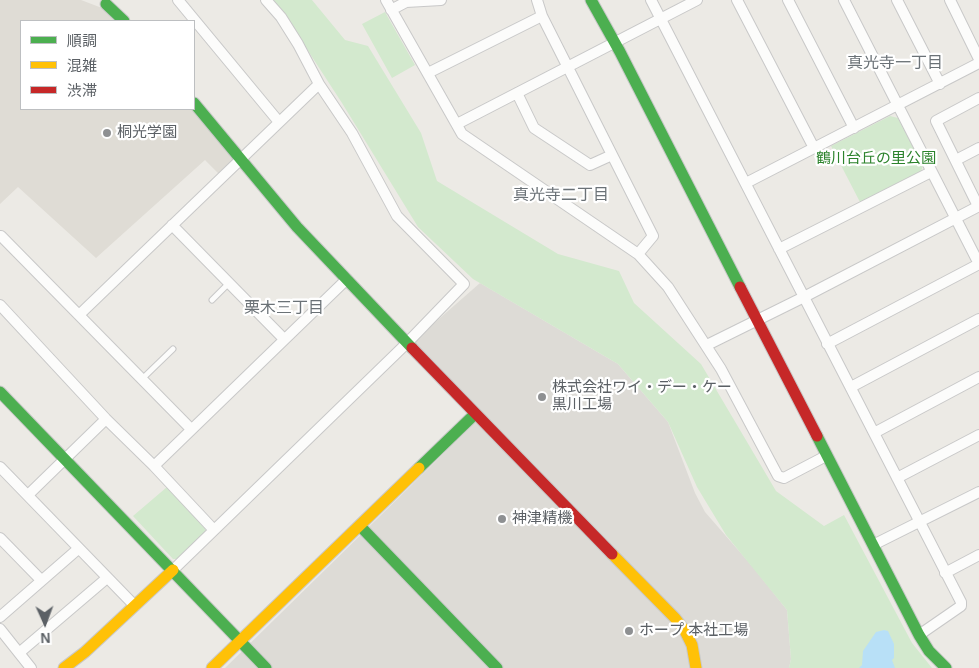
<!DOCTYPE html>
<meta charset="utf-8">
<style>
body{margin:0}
#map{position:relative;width:979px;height:668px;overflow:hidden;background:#eceae5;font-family:Arial,"Noto Sans JP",sans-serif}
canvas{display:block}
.legend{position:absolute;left:20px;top:20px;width:175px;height:90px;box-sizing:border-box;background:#fff;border:1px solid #bdbfc1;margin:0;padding:6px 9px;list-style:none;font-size:15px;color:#5b6065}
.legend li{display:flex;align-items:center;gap:10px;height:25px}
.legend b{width:25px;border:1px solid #bdbfc1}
.north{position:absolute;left:20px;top:598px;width:50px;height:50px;-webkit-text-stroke:4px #fff;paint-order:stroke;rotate:178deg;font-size:14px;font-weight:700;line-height:20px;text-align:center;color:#5b6065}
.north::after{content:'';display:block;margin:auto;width:18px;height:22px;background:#5b6065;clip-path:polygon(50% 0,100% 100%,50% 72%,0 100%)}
</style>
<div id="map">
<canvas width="979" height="668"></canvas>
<ul class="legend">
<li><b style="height:6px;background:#4caf50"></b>順調</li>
<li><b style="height:6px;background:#ffc107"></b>混雑</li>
<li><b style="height:6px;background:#c62828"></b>渋滞</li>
</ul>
<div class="north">N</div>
</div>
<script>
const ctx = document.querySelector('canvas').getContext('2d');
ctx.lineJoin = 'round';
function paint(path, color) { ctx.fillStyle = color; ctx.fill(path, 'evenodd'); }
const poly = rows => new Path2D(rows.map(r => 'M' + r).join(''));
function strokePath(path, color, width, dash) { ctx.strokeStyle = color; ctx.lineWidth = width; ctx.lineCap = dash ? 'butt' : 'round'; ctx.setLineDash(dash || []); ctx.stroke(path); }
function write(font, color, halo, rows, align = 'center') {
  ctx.font = font + ' Arial,"Noto Sans JP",sans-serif'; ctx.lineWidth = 4.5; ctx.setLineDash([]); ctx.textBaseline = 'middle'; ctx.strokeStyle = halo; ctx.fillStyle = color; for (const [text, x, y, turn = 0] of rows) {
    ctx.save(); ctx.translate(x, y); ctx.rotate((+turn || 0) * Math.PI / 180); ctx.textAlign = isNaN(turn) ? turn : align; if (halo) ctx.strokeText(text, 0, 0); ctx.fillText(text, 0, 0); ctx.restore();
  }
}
paint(poly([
 [480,283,618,364,668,422,695,493,705,512,753,567,787,610,791,659,789,668,225,668,484,414,415,343,416,339]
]), '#dddbd6');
paint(poly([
 [0,0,81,0,102,8,121,21,21,21,21,109,194,109,233,160,219,174,205,160,96,258,18,187,0,204]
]), '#dfdcd5');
paint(poly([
 [270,0,312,0,345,40,368,46,421,133,437,181,558,254,619,271,634,303,701,364,776,491,824,526,844,515,912,643,932,668,789,668,791,659,787,610,726,535,697,487,668,422,618,364,473,279,418,227,342,103,286,17],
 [385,12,415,65,392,78,362,24],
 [890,116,898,118,923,166,920,174,861,204,831,146],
 [167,487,205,528,206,532,179,559,173,559,133,516]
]), '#d3e9ce');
paint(poly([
 [884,630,888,631,894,644,894,658,892,660,895,668,859,668,862,665,863,651,876,632]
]), '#b8e0f7');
const lane = poly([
 [212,300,229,283],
 [141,380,173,349]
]);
const street = poly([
 [178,0,279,122],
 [386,0,462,134,638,254,668,287,721,369,778,476,784,478,826,456],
 [537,0,542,16,653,236,638,254],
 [651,0,961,602,961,606,919,635],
 [737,0,814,148],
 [788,0,854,128],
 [844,0,979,264],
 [897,0,940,84],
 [950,0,979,59],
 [391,10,406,2,441,0],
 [428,73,542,16],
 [517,93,534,128,590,165,612,155],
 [457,124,697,0],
 [956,160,979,148],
 [746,183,979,63],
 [978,206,936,121,979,98],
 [172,225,284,339],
 [0,237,1,236,191,429],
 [779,249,931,172],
 [0,305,106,419,154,466,214,530],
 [79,315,319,84],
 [827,344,979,264],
 [707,345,804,297,979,206],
 [851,387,979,319],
 [874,433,979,377],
 [154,466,347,279],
 [0,467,135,606],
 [897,478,979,435],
 [28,495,106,419],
 [0,538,41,580],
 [873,545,979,492],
 [173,570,407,343,464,284,397,216,352,133,319,84,298,44,281,17,266,0],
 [945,573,979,555],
 [0,617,78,549],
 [0,629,31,668],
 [19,653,107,578]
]);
const fast = poly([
 [591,0,620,52,740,287],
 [106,4,124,21],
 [194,103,297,227,412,348],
 [0,392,266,668],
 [817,436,919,635,929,651,946,668],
 [419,468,475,414],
 [360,526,497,668]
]);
const slow = poly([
 [612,554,675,618,685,631,692,645,696,668],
 [64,668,85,652,173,570],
 [212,668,419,468]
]);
const jam = poly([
 [740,287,817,436],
 [412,348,612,554]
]);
strokePath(lane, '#c8c8c8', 7);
strokePath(street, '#c8c8c8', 12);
strokePath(fast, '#c9c9c9', 13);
strokePath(slow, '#c9c9c9', 13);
strokePath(jam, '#c9c9c9', 13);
strokePath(lane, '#fcfcfb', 5);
strokePath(street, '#fcfcfb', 10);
strokePath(fast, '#4caf50', 11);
strokePath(slow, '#ffc107', 11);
strokePath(jam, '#c62828', 11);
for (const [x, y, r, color] of [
 [107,133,5,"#8e9092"],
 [542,397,5,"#8e9092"],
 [502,519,5,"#8e9092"],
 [629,631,5,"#8e9092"]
]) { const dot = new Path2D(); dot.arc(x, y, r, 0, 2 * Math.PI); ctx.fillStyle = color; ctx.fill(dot); strokePath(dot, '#fff', 2); }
write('15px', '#5b6065', '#fff', [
 ["桐光学園",117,133],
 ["株式会社ワイ・デー・ケー",552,388],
 ["黒川工場",552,405],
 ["神津精機",512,519],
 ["ホープ 本社工場",639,631]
], 'left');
write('15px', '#2c832c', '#fff', [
 ["鶴川台丘の里公園",876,159]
]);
write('16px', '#6b7277', '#fff', [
 ["真光寺一丁目",895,64],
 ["真光寺二丁目",561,196],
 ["栗木三丁目",284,309]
]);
</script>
